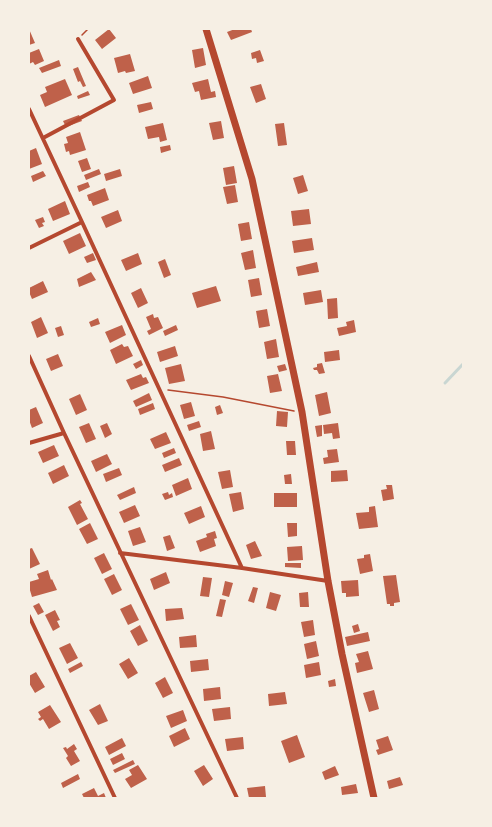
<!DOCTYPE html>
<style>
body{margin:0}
#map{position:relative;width:492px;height:827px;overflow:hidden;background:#f6efe4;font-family:Spectral,serif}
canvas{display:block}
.frame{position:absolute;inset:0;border:30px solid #f6efe4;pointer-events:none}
</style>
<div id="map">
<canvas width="492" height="827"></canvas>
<div class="frame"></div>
</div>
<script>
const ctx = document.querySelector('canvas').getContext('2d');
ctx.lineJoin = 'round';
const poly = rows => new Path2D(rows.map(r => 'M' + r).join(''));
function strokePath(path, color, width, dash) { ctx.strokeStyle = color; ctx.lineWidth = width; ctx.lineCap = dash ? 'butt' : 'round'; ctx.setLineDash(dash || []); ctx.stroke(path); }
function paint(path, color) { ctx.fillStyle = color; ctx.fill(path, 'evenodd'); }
strokePath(poly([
 [445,383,463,364]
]), '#c9d6d2', 3);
paint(poly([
 [29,29,35,43,29,45],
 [109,29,116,38,102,49,95,40],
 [235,29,251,29,252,32,231,40,227,32],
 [203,48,206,65,195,68,192,50],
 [39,49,44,61,35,65,33,62,29,64,29,53],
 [260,50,264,61,257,63,256,58,252,59,251,53],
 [130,54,135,71,126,73,125,71,118,73,114,58],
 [59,60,61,66,42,73,39,68],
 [78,67,86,86,83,87,80,81,78,82,73,69],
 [148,76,152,88,133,94,129,83],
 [65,79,72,95,45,107,40,95,47,92,45,87],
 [208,79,211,92,215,91,216,97,201,100,199,91,195,92,192,83],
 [261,84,266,99,256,103,250,87],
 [88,91,90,95,78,99,77,96],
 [151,102,153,109,139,113,137,105],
 [79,115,82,121,66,127,63,121],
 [221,121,224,138,213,140,209,123],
 [163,123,167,140,160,142,159,137,148,139,145,127],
 [284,123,287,145,278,146,275,124],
 [80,132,86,150,70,155,69,151,66,152,64,144,68,143,66,137],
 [170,145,171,150,161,153,160,147],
 [36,148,42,164,29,169,29,151],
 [87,158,91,169,82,172,78,161],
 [234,166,237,183,226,185,223,168],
 [99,169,101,174,86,180,84,175],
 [120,169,122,176,106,181,104,174],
 [43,171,46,176,33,182,31,176],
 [303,175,308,191,298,194,293,178],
 [88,182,90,187,79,192,77,186],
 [235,185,238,202,227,204,223,187],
 [105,188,109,200,93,206,91,201,89,201,87,195],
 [65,201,70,214,53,221,48,209],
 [309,209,311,224,293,226,291,211],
 [118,210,122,221,106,228,101,217],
 [43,217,45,222,42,223,44,226,39,228,35,220],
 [249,222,252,239,241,241,238,224],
 [80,233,86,246,69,254,63,241],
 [312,238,314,250,294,253,292,241],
 [253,250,256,268,245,270,241,253],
 [93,253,96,260,87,263,84,257],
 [138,253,142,264,126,271,121,260],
 [165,259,171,275,164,278,158,262],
 [317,262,319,272,298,276,296,267],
 [91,272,96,280,79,287,77,279],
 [259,278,262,295,251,297,248,280],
 [43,281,48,292,32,299,29,292,29,288],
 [216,286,221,301,197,308,192,293],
 [141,288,148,303,138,308,131,293],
 [321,290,323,302,305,305,303,293],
 [337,298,338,318,328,319,327,299],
 [267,309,270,326,259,328,256,311],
 [153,314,154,318,158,317,163,328,149,335,147,331,151,329,146,317],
 [41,317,48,333,37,338,31,322],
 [98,318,100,324,91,327,89,322],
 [354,320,356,332,339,336,337,328,347,326,346,322],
 [122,325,126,335,110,343,105,332],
 [176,325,178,330,165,336,163,331],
 [61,326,64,335,58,337,55,328],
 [276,339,279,357,267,359,264,342],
 [122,344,124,347,128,346,133,356,116,364,110,350],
 [175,346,178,356,160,362,157,352],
 [339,350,340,360,325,362,324,352],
 [58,354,63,366,51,371,46,359],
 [141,360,143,365,136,369,133,364],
 [322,363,325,373,319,374,317,370,314,370,313,368,317,367,317,364],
 [181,364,185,381,169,384,165,368],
 [285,364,287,370,279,372,277,366],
 [141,374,143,378,146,377,149,383,131,390,126,380],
 [278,374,282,391,270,393,267,376],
 [327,392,331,413,319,416,315,395],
 [149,393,152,400,136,407,133,401],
 [80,394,87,410,76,415,69,399],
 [191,402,195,416,184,419,180,405],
 [153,403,155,409,140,415,138,409],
 [220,405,223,413,217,415,215,407],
 [36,407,43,423,32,428,29,420,29,410],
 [277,411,288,412,287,427,276,426],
 [199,421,201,427,189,431,187,425],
 [89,423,96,439,86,443,79,427],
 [107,423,112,434,105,438,100,426],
 [338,423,340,438,333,439,332,433,324,434,323,425],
 [322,425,322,436,317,437,315,426],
 [211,431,215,449,203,451,200,434],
 [166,432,171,443,155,449,150,439],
 [286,441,295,441,296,455,287,455],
 [54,445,59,456,43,463,38,452],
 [174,448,176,453,164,458,162,453],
 [337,449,339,462,324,464,323,458,328,457,327,450],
 [107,454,112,464,96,472,91,461],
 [179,458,182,465,165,472,162,465],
 [64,465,69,476,53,484,48,473],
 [119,468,122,475,106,482,103,474],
 [230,470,233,487,222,489,218,472],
 [347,470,348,481,331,482,331,471],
 [291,474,292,484,285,484,284,475],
 [188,478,192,489,176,496,172,485],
 [386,485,392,485,394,499,383,501,381,490,387,489],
 [134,487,136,493,120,500,117,495],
 [168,492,169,495,172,493,173,497,165,500,162,494],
 [241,492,244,509,233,512,229,494],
 [274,493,297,493,297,507,274,507],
 [80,500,82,503,80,504,88,519,77,525,68,507],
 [135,505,140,516,124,523,119,512],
 [201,506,205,517,189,524,184,513],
 [375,506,378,527,359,529,356,513,369,512,369,507],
 [90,523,98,539,87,544,79,529],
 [287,523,297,523,297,536,288,537],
 [140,527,146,542,133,546,128,531],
 [215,531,217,538,214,539,216,546,200,552,196,541,207,537,206,534],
 [170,535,175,548,167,551,163,537],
 [255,541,262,556,251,559,246,545],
 [302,546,303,560,288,561,287,547],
 [32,548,40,564,29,569,29,549],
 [104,553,112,569,102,574,94,558],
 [370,554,373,571,360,574,357,559,364,558,364,555],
 [285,563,301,563,301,568,285,567],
 [48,570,51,580,52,579,57,590,32,597,29,587,29,582,39,579,37,574],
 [166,572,170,583,154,590,150,579],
 [114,574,122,590,112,595,104,579],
 [396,575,400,602,394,603,394,606,390,606,390,604,387,604,383,576],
 [203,577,212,578,209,597,200,596],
 [358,580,359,596,346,597,346,593,342,593,341,581],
 [225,581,233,583,229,597,222,595],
 [253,587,258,588,254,603,248,601],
 [270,592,281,595,276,611,266,608],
 [308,592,309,607,300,607,299,593],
 [220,599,226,600,222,617,216,616],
 [39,603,44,612,38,615,33,606],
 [131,604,139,620,128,625,120,609],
 [182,608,184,619,166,621,165,609],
 [55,610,60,620,57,621,60,627,53,631,45,615],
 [313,620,315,635,304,637,301,622],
 [358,624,360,631,354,633,352,626],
 [140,625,148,641,138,646,130,631],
 [368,632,370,641,347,646,345,637],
 [196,635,197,647,180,648,179,637],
 [316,641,319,656,307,659,304,644],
 [70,643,78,658,67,664,59,648],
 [368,651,373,669,357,673,355,663,359,662,356,654],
 [129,658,138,673,128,679,119,664],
 [208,659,209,670,191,672,190,661],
 [81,662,83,666,70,673,68,669],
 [319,662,321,675,306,678,304,665],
 [36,672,45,687,35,693,29,683,29,676],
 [165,677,173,693,163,698,155,683],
 [335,679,336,686,329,687,328,681],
 [220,687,221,699,204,701,203,689],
 [374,690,379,709,369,712,363,693],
 [285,692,287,704,269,706,268,694],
 [100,704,108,721,98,725,89,710],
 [50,705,61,722,49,729,43,719,40,721,38,719,41,717,38,712],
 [230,707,231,719,214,721,212,709],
 [183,710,187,721,171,728,166,716],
 [185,728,190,739,174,747,169,736],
 [297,735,305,757,289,763,281,741],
 [388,736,393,750,378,755,376,750,379,749,376,740],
 [243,737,244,749,227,751,225,739],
 [122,738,126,746,109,755,105,747],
 [74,744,77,749,74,751,80,761,71,766,66,758,68,756,63,748,66,747,67,749],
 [122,753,125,759,113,765,110,759],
 [133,760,135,764,115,773,113,770],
 [138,765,147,779,131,788,125,779,132,775,129,770],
 [204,765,213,779,203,786,194,771],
 [335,766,339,775,325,780,322,772],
 [78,774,80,779,63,788,61,783],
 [400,777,403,785,389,789,387,781],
 [356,784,358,793,342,795,341,787],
 [265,786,266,797,249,798,247,788],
 [94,788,98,796,104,793,106,798,84,798,82,794]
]), '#bf614a');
strokePath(poly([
 [82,35,88,29],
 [168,390,223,397,294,411]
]), '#b5482f', 1.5);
strokePath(poly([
 [29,109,82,222,242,568],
 [43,138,114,100,78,39],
 [29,248,82,222],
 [29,356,64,433,237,798],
 [29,443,64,433],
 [120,553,242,568,328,581],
 [29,616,115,798]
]), '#b5482f', 4);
strokePath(poly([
 [206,29,252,179,302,412,328,581,342,654,374,798]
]), '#b5482f', 7);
</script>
